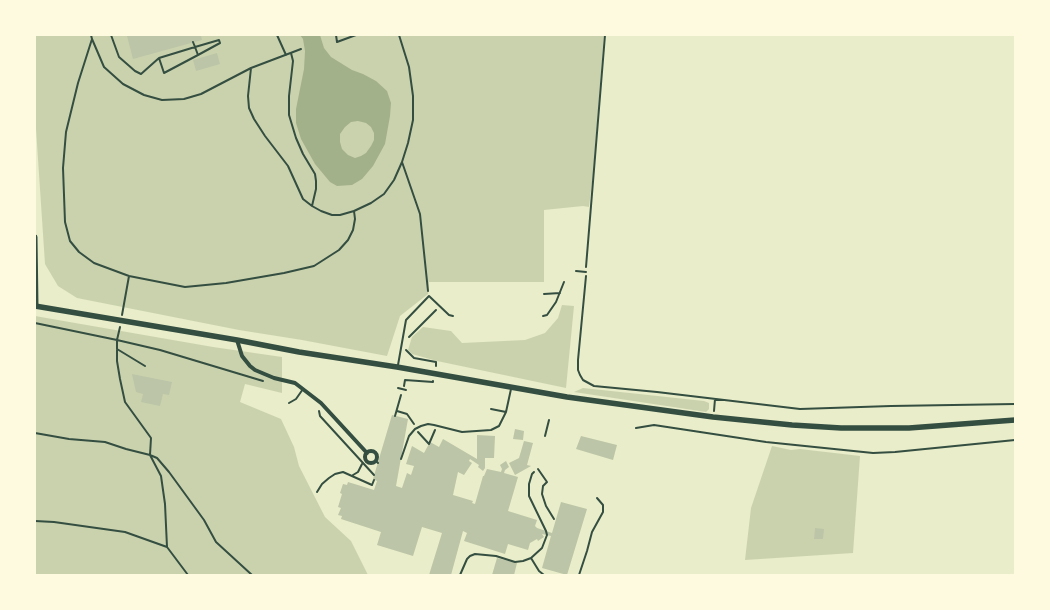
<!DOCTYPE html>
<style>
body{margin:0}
#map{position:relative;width:1050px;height:610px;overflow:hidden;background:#e9edc9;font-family:"Golos Text",sans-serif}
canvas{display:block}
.frame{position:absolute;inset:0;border:36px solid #fefae0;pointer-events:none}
</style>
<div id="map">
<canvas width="1050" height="610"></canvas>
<div class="frame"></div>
</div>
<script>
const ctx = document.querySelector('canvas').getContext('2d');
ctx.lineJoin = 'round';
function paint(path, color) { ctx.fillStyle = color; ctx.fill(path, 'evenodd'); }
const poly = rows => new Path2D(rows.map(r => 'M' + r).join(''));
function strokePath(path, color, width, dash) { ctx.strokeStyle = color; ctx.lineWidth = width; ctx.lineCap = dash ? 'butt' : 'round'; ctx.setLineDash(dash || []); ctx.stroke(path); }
paint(poly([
 [35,35,604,35,593,174,589,207,583,206,544,210,544,282,429,282,428,294,400,316,387,356,302,340,239,330,77,298,58,286,45,264,35,114],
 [562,305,574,306,566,388,437,361,412,354,408,350,412,337,423,327,451,331,462,343,525,340,545,333,558,318],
 [35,316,213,347,282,357,282,393,245,384,240,402,281,419,294,447,299,466,325,517,351,541,368,575,35,575],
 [583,388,704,401,709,403,709,409,706,412,574,392],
 [772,446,791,450,800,449,860,456,853,553,745,560,751,508]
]), '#cad2ad');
paint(poly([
 [300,35,320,35,324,48,331,57,352,70,363,74,376,81,387,91,391,103,390,116,385,144,373,166,362,179,352,185,337,186,330,182,315,164,301,139,296,123,296,109,304,69,305,51,303,39],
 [358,121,366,123,371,127,374,133,374,140,371,146,366,153,361,156,355,158,348,155,342,149,340,142,340,134,345,127,351,122]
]), '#a3b18a');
paint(poly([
 [129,35,201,35,202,40,133,59,127,36],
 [217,53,220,64,196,71,193,60],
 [132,374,172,382,169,395,163,394,160,406,141,402,143,394,136,392],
 [392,415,408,419,396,486,402,488,407,473,411,475,414,466,406,464,412,446,424,453,430,442,439,447,443,439,477,459,477,435,495,436,494,458,485,458,485,468,483,471,478,467,479,465,470,459,469,461,472,463,464,475,458,472,453,495,473,501,472,503,475,504,483,476,484,476,487,469,501,472,502,469,500,465,506,461,509,467,505,470,504,473,518,477,508,511,537,520,535,526,537,528,552,533,561,502,587,509,567,575,542,568,551,536,542,534,544,537,538,541,537,539,530,543,528,550,508,544,505,554,464,541,467,533,463,531,451,575,429,575,442,533,422,527,413,556,377,545,381,532,341,519,342,516,338,515,341,508,338,507,342,494,340,493,343,484,347,485,348,482,374,490,377,481,373,479],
 [515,429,524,431,523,440,513,439],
 [581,436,617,445,613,460,576,449],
 [524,441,533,443,527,465,531,466,515,475,509,463,519,458],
 [815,528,824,529,823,539,814,539],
 [497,558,517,563,514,575,492,575]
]), '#bcc5a7');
strokePath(poly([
 [91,35,92,39,78,83,66,132,63,168,65,222,70,241,79,252,94,263,129,276,185,287,226,283,284,273,314,266,339,250,348,240,353,230,355,219,354,211,371,203,384,194,394,180,402,162,408,143,413,120,413,96,409,67,399,35],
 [111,35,119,57,135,71,141,74,159,58,195,47,198,55,220,43,219,40,195,47,193,42],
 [277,35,286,55],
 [336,35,337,42,356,35],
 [92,39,104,67,123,84,144,95,162,100,184,99,201,94,251,68,248,96,249,108,254,119,265,136,288,166,303,199,312,206,321,211,332,215,340,215,354,211],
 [291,53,293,61,289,96,289,115,296,138,303,154,315,174,316,181,316,189,312,206],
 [159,58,164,73,198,55],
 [251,68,301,49],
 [402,162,420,214,428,291],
 [586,267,605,35],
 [586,276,578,360,578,370,580,375,583,380,594,386,657,392,800,409,891,406,1015,404],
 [122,315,129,276],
 [35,323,117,340,160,350,263,381],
 [120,327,117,340,117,361,120,379,125,402,151,438,150,455,161,476,165,504,167,547],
 [409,337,436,310],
 [117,349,145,366],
 [406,350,414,358,436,362,436,366],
 [404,386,405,380,433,382,433,381],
 [319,411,320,416,374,475],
 [397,411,407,414,414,424],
 [714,411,715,399],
 [395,416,401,395],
 [636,428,654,425,766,442,873,453,895,452,1015,440],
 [418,432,429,444,435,430],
 [35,433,69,439,105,442,126,449,150,455,157,458,169,472,204,520,216,542,252,575],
 [353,475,358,472,362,464],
 [317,492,322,484,329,478,335,474,343,472,372,485,374,480],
 [35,521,54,522,125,532,167,547,188,575],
 [531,558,539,571,544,575],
 [460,575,467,559,470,556,475,554,496,556,515,562,523,561,531,558,542,548,547,535,546,531,529,496,529,484,532,474,534,472],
 [579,575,587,551,592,532,603,512,603,505,597,498]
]), '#344e41', 2);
strokePath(poly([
 [576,271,586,272],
 [544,294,560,293],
 [543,316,547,315,556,302,564,282],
 [398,365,406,320,429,296,449,315,453,316],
 [398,388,406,390],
 [289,403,296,399,303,389],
 [491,409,506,412],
 [545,436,549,420],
 [401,459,409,436,415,429,421,426,428,424,434,425,462,432,491,430,499,426,506,412,511,389],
 [376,461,378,463],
 [538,469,547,482,543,486,542,494,546,506,554,519]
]), '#344e41', 2);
strokePath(poly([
 [237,340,242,356,250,366,255,370,274,378,295,383,321,403,367,453],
 '365 457a6 6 0 1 1 12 0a6 6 0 1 1-12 0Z'
]), '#344e41', 4);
strokePath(poly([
 [35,237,36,306]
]), '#344e41', 5);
strokePath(poly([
 [35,306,237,340,299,352,397,367,567,397,713,417,792,425,841,428,909,428,1015,420]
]), '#344e41', 5.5);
</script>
